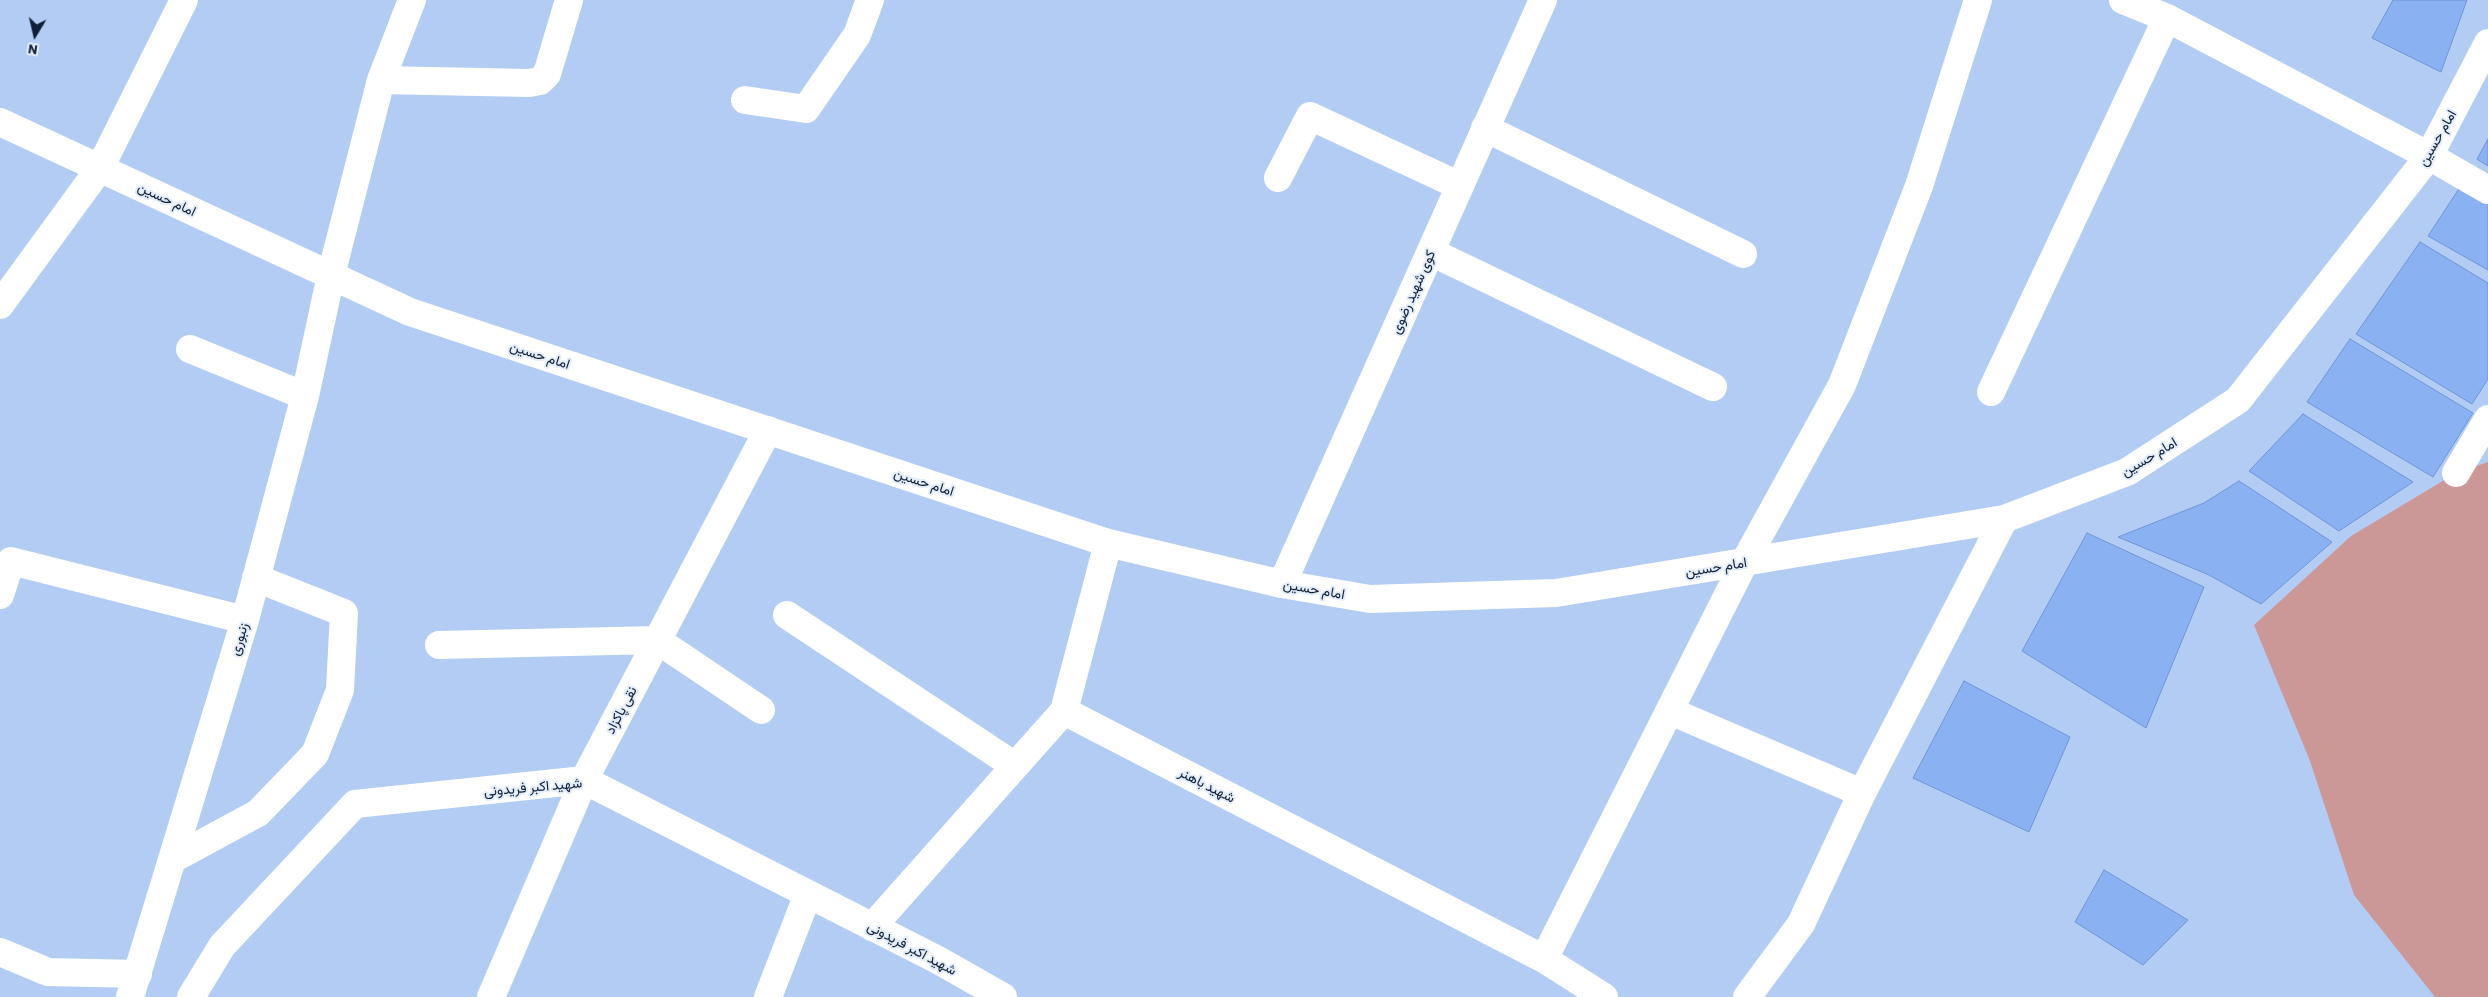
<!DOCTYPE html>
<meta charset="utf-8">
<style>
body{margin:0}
#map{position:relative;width:2488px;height:997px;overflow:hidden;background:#b3ccf4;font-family:Barlow,sans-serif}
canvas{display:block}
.north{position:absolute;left:10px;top:10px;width:50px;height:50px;-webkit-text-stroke:4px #e3ecf9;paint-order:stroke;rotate:189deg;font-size:14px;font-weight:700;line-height:20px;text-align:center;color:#101f38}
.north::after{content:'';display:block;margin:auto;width:18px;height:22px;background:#101f38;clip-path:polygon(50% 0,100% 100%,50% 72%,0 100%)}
</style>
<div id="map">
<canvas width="2488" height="997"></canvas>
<div class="north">N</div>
</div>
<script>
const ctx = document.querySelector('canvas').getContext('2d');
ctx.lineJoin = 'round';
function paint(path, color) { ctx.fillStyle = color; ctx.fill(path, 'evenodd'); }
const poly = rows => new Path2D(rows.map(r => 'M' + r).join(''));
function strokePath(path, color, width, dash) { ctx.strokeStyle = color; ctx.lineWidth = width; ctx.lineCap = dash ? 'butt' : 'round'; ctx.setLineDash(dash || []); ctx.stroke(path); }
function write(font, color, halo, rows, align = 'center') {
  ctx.font = font + ' Barlow,Vazirmatn,sans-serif'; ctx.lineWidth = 4; ctx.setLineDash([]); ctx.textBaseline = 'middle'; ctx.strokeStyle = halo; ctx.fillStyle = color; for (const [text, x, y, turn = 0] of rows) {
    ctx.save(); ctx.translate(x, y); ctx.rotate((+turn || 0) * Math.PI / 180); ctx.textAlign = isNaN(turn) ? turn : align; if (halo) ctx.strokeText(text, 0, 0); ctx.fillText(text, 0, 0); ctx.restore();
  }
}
paint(poly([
 [2488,462,2488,997,2435,997,2354,895,2310,761,2254,625,2351,536,2456,473]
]), '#cc9897');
const building = poly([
 [2393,0,2467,0,2441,72,2372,38,2393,0],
 [2488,139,2488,166,2477,159,2488,139],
 [2462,184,2488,199,2488,270,2428,236,2462,184],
 [2420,242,2488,283,2488,379,2472,404,2356,334,2420,242],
 [2350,339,2473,413,2433,477,2307,402,2350,339],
 [2303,414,2413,482,2339,531,2249,471,2303,414],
 [2239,481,2332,542,2261,604,2209,575,2118,537,2204,503,2239,481],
 [2087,533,2204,587,2146,728,2022,651,2087,533],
 [1964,681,2070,737,2029,832,1913,778,1964,681],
 [2104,870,2188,920,2143,965,2075,922,2104,870]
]);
paint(building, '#8ab2f3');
strokePath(building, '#6f94d4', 1);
strokePath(poly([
 [2123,0,2167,18,2429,156,2488,190],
 [381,80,529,83,540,81,547,74,569,0],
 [745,100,806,109,857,35,870,0],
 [1485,128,1743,254],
 [1278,178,1310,116,1460,186],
 [1431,252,1713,387],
 [0,305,100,168,184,0],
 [190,349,305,396],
 [1991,392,2167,18],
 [2456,473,2488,419],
 [1282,584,1543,0],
 [0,595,11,561,245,620],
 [787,615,1015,766],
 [439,645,657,640,761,710],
 [1064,711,1108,543],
 [1670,711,1862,793],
 [173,859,258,813,315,754,340,690,344,613,256,578],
 [872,927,1064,711,1544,959,1604,997],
 [0,952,48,972,138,974],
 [1544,959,1744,563,1842,385,1919,186,1978,0],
 [130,997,245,620,305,396,331,275,381,80,412,0],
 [191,997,222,946,355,804,584,780,938,960,1003,997],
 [491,997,584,780,768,430],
 [768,997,808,894]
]), '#fff', 28);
strokePath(poly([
 [0,122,410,312,1108,543,1282,584,1370,599,1556,593,2004,519,2127,472,2238,400,2429,156,2488,43],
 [1747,997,1801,924,1862,793,2004,519]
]), '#fff', 28);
write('14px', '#101f38', '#e3ecf9', [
 ["امام حسین",2437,138,-60],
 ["امام حسین",167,199,25],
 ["کوی شهید رضوی",1413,292,-66],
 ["امام حسین",540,355,18],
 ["امام حسین",2149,457,-31],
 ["امام حسین",924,482,18],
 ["امام حسین",1716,567,-9],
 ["امام حسین",1314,589,10],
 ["زنبوری",239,639,-73],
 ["نقی پاکزاد",621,710,-62],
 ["شهید باهنر",1207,785,27],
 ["شهید اکبر فریدونی",533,787,-5],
 ["شهید اکبر فریدونی",912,948,28]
]);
</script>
